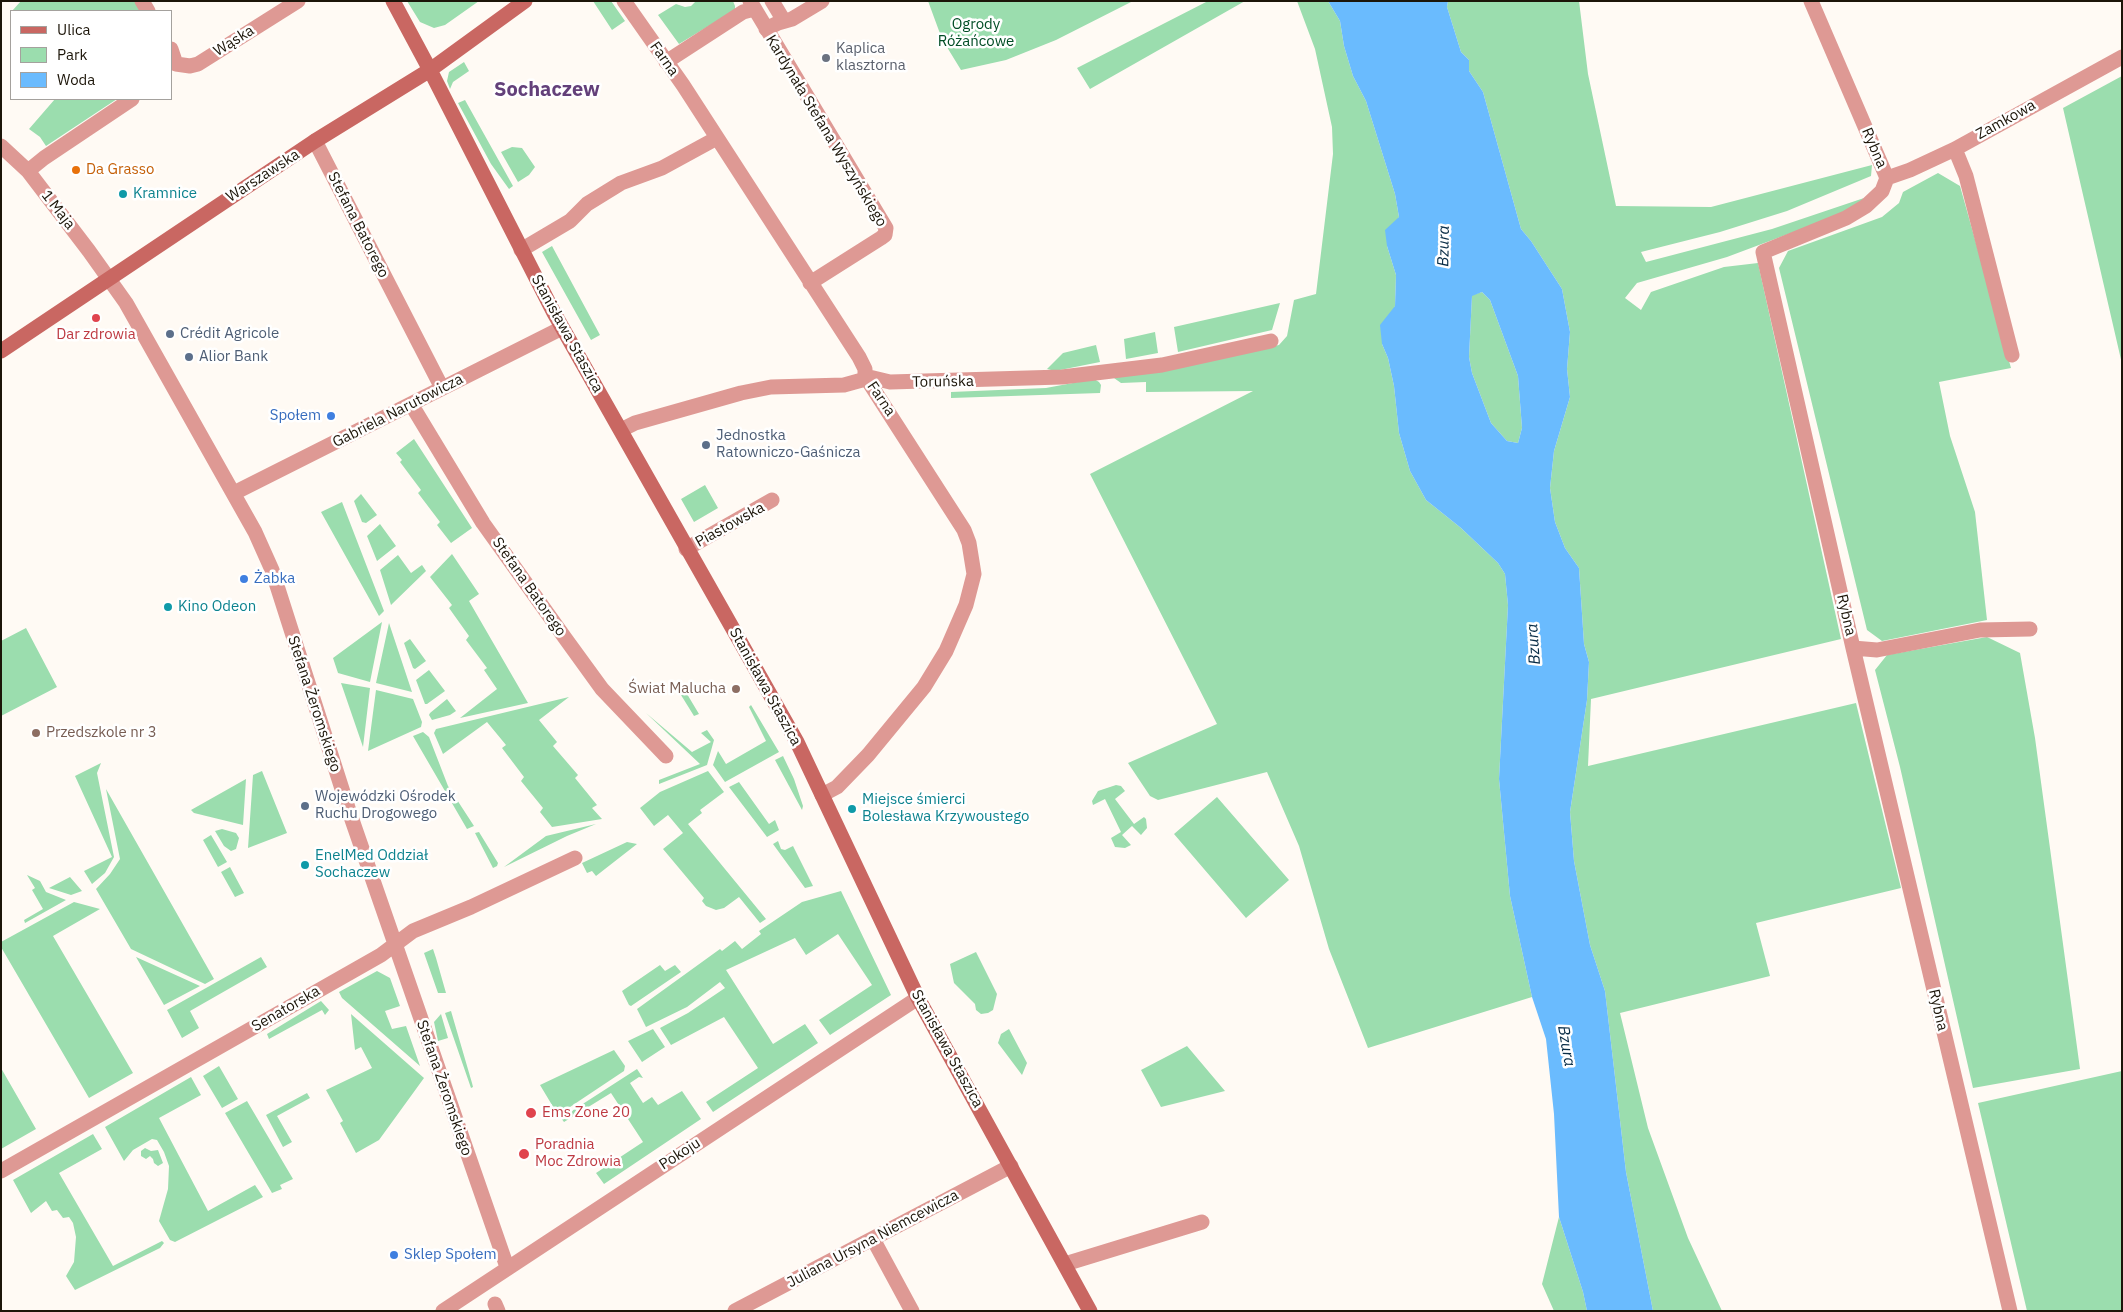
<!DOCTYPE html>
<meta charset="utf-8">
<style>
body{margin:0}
#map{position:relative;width:2123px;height:1312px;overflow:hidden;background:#fffaf4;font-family:"IBM Plex Sans",sans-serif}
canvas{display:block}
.frame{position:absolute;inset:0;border:2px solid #1c1509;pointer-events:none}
.legend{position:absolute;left:10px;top:10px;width:162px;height:90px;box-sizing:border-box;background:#fff;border:1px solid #a4a19d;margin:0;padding:6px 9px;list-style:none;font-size:15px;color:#1c1509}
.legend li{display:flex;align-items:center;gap:10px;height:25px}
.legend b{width:25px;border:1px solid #a4a19d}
</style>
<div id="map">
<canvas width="2123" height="1312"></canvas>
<div class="frame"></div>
<ul class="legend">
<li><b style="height:6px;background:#c96762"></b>Ulica</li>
<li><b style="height:14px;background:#9bddae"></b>Park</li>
<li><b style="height:14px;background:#6abbfe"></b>Woda</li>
</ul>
</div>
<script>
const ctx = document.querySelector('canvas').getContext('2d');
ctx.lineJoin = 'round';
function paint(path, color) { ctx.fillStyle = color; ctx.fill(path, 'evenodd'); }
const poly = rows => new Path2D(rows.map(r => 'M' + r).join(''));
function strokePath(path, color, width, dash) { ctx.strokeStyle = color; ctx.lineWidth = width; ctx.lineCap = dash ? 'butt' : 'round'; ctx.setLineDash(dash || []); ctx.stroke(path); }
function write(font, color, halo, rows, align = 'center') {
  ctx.font = font + ' "IBM Plex Sans",sans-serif'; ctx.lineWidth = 5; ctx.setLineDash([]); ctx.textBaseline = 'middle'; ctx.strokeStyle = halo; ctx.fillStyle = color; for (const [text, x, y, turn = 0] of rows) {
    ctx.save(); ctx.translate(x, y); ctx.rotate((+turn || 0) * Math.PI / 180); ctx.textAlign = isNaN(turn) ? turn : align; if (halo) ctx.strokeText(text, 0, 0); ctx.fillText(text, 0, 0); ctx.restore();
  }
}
paint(poly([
 [21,1,135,1,141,11,12,11],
 [407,1,479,1,445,25,434,28,420,22],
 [593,1,611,1,625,21,612,30],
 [696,1,733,1,735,6,735,10,679,44,658,15,676,4,685,7,691,6],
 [928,1,1133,1,1056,40,1006,60,961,70,942,39],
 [1208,1,1245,1,1090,89,1077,68],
 [1297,1,1328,1,1340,21,1344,46,1353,76,1366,101,1395,194,1399,217,1387,246,1396,275,1395,306,1382,344,1388,358,1394,386,1399,433,1410,471,1426,500,1461,528,1498,563,1505,574,1508,605,1499,779,1510,896,1532,997,1368,1048,1329,949,1299,846,1267,772,1158,800,1150,796,1128,763,1217,724,1090,474,1253,391,1146,392,1146,382,1121,383,1114,378,1279,345,1287,336,1294,300,1316,294,1333,154,1332,127,1315,49],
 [1448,1,1579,1,1588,74,1616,206,1711,207,1872,165,1871,176,1787,211,1720,232,1641,252,1646,262,1772,229,1864,198,1856,207,1807,227,1727,257,1637,283,1625,298,1641,310,1651,292,1724,267,1758,263,1841,639,1591,699,1588,766,1856,703,1901,888,1756,923,1770,976,1620,1013,1648,1128,1688,1238,1722,1311,1653,1311,1626,1172,1605,991,1590,945,1574,861,1570,812,1587,700,1589,662,1584,644,1579,568,1565,548,1555,522,1550,488,1554,451,1570,397,1567,369,1570,332,1562,289,1531,241,1521,229,1483,92,1469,71,1469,60,1461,52,1447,7],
 [464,62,469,71,453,82,450,89,447,81,449,72],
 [2122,76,2122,364,2063,108],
 [55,99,117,99,46,146,40,137,29,129],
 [465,100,513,186,509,189,491,164,458,103],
 [512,147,522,148,535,167,529,175,518,182,501,152],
 [1938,173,1960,186,2011,368,1939,382,1950,436,1975,512,1987,620,1882,641,1867,630,1779,268,1788,251,1882,217,1899,203,1903,192],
 [552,246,600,335,591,340,542,252],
 [1482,292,1490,300,1518,376,1522,428,1518,443,1507,441,1491,423,1472,373,1469,357,1472,295],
 [1280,303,1272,330,1178,352,1174,327],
 [1155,332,1158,353,1126,359,1124,339],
 [1096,345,1100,362,1055,371,1047,369,1063,353],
 [1094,379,1099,382,1101,385,1100,393,951,398,951,392,1046,388],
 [414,439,472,528,451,543,437,525,440,522,418,493,421,490,400,462,402,460,396,453],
 [705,485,718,508,694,522,681,499],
 [361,494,377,515,366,523,362,522,354,501],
 [342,502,384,611,379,616,321,512],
 [380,524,396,546,377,561,367,536],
 [452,554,479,594,469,601,528,703,460,718,497,689,484,670,487,668,466,640,469,636,449,608,452,605,430,577],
 [398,555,411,573,422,565,426,571,391,605,380,570],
 [382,622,370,682,338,673,333,658],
 [389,623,412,692,376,683],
 [26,628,57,687,1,716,1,641],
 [1987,637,2020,653,2035,738,2080,1069,1973,1088,1900,767,1875,670,1887,655],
 [410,639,426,661,415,669,413,668,404,643],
 [429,670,445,691,427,704,425,704,416,680],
 [341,683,370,688,363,747],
 [681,684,699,714,694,716,676,687],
 [376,690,413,699,422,722,421,727,368,751],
 [569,697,539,720,557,742,553,746,578,775,575,778,597,805,592,808,602,819,552,827,540,812,543,808,521,781,524,777,502,748,506,745,487,722,443,754,434,733,436,729],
 [447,699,456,711,450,715,432,720,429,715,430,713],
 [751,705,779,752,725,782,713,765,718,751,726,764,766,741,749,707],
 [646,713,692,752,711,742,701,733,707,730,714,740,707,765,659,784,659,780,700,764],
 [423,732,429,737,448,786,474,826,467,829,413,736],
 [783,756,794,779,803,806,802,810,775,760],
 [101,763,97,773,114,857,105,873,92,884,84,871,112,857,75,776],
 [262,771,287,833,248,848,253,775],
 [708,771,724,792,700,810,702,813,688,824,766,919,760,923,739,897,724,908,716,910,706,906,702,901,704,898,663,849,683,833,668,815,654,826,640,808,660,792],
 [246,779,243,825,194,813,191,810],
 [739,782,769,824,775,820,779,830,767,837,729,787],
 [1116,785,1121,786,1125,791,1115,799,1134,824,1144,817,1146,819,1147,828,1141,835,1132,826,1122,835,1131,845,1125,848,1115,847,1111,838,1121,832,1105,799,1093,805,1092,801,1098,791],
 [106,789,214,979,205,984,131,949,96,889,110,874,120,859],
 [1217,797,1289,880,1246,918,1174,834],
 [596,824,567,836,504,867,546,836],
 [222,829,236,833,239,838,236,849,231,851,224,846,215,831],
 [479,832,498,863,497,866,493,868,475,833],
 [211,835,227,862,218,867,203,840],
 [778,841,781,849,785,850,793,846,813,886,805,888,773,844],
 [627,842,637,844,596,876,592,871,587,873,582,863],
 [230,867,244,893,235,897,221,872],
 [27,875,40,881,46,892,66,900,25,923,24,920,43,909,32,890,35,888],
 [70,877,82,891,71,895,49,888],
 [841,891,891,995,830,1035,819,1020,872,985,838,934,806,955,795,938,726,970,773,1044,805,1024,818,1043,713,1112,706,1102,758,1068,724,1017,671,1045,660,1028,688,1013,725,988,720,982,687,1007,646,1027,637,1009,720,949,722,951,735,941,742,949,761,934,759,931,802,902],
 [74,902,100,909,53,936,133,1073,89,1098,1,947,1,942],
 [433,949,436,958,446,993,438,993,424,953],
 [976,952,997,994,993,1010,988,1013,981,1014,976,1010,975,1004,954,983,950,964],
 [136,957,200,986,164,1005],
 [261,957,267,967,190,1011,199,1028,182,1038,167,1010],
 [660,965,665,971,675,965,681,972,631,1006,629,1005,622,991],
 [377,971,390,978,400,1006,385,1011,392,1029,406,1026,420,1066,342,998,339,992],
 [321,1001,329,1010,325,1015,322,1010,269,1039,267,1034],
 [451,1011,472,1083,473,1087,471,1088,445,1013],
 [351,1014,424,1078,379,1140,356,1153,340,1123,343,1121,326,1090,372,1068,361,1047,355,1050],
 [441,1014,448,1038,438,1041,434,1022],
 [653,1029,665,1047,642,1062,628,1041],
 [1009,1029,1027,1063,1022,1075,998,1043,1001,1034],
 [1187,1046,1225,1091,1161,1107,1141,1070],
 [614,1050,625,1066,624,1071,558,1115,540,1085],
 [219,1066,238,1099,222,1108,203,1076],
 [1,1068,36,1129,1,1149],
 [637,1069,643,1078,639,1077,630,1083,643,1103,652,1097,658,1105,682,1091,701,1119,604,1184,596,1173,643,1142,611,1093,564,1122,561,1118],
 [2122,1071,2122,1311,2027,1311,1978,1103],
 [191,1077,201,1095,159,1118,208,1211,255,1185,263,1197,175,1242,170,1240,159,1221,168,1189,169,1166,164,1152,157,1140,152,1139,133,1150,124,1161,105,1127],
 [307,1093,310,1098,277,1116,292,1142,283,1147,266,1115],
 [247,1101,293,1179,280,1185,282,1189,272,1193,225,1113],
 [93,1134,102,1149,59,1173,113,1266,162,1241,164,1243,160,1248,75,1290,66,1276,74,1262,76,1237,73,1223,69,1217,63,1218,57,1210,52,1211,46,1201,31,1213,13,1180],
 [145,1148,151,1151,158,1150,163,1163,158,1166,154,1163,153,1159,150,1156,146,1159,141,1156,141,1151],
 [1559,1217,1583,1292,1587,1311,1554,1311,1542,1284]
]), '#9bddae');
paint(poly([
 [1328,1,1448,1,1447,7,1461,52,1469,60,1469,71,1483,92,1521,229,1531,241,1562,289,1570,332,1567,369,1570,397,1554,451,1550,488,1555,522,1565,548,1579,568,1584,644,1589,662,1587,700,1570,812,1574,861,1590,945,1605,991,1626,1172,1653,1311,1587,1311,1583,1292,1559,1217,1554,1114,1546,1039,1532,997,1510,896,1499,779,1508,605,1505,574,1498,563,1461,528,1426,500,1410,471,1399,433,1394,386,1388,358,1382,344,1380,325,1395,306,1396,275,1387,246,1385,230,1399,217,1395,194,1366,101,1353,76,1344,46,1340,21],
 [1482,292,1490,300,1518,376,1522,428,1518,443,1507,441,1491,423,1472,373,1469,357,1472,296]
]), '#6abbfe');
strokePath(poly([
 [142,1,148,11],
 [624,1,683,85,859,357,865,369,865,376,964,530,969,543,974,574,966,605,946,651,924,687,868,755,837,787,822,795],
 [750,1,886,228,885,235,881,238,810,283],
 [772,1,784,21],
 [1811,1,1887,178,1882,191,1866,206,1846,218,1763,252,1853,648,2010,1311],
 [766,29,778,23,792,19,822,1],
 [171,49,176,64],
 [666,62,743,12,754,9],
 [176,64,190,66,198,64,298,1],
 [315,141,442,388],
 [1,146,28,171,89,251,126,303,255,532,272,570,350,814,507,1267],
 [1955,149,1966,176,2012,355],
 [28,171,44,158,132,99],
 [1887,178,1910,170,1955,149,2122,57],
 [521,250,570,221,587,204,621,183,662,168,717,138],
 [411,404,483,523,565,638,602,689,666,756],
 [621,430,635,423,741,393,771,387,844,385,862,380,865,376,890,382,1062,377,1162,365,1271,341],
 [234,493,562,328],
 [686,549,772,500],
 [1853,648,1877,650,1980,630,2030,629],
 [1,1171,381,955,413,931,471,907,575,858],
 [873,1239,912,1311],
 [1065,1264,1202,1222],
 [495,1304,498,1311],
 [443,1311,918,998],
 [735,1311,1011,1166]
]), '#de9994', 15);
strokePath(poly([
 [393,1,430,70,554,313,797,742,918,998,1090,1311],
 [1,351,315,141,430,70,525,1]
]), '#c96762', 15);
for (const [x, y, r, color] of [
 [826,58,5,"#6b7280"],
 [76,170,5,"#e8710a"],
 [123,194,5,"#0f9aa8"],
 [96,318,5,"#e0444e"],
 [170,334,5,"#5c6f8a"],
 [189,357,5,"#5c6f8a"],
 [331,416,5,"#3f7fe0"],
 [706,445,5,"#5c6f8a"],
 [244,579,5,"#3f7fe0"],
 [168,607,5,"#0f9aa8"],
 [736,689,5,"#8d6e63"],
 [36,733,5,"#8d6e63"],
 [305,806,5,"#5c6f8a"],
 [852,809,5,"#0f9aa8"],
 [305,865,5,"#0f9aa8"],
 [531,1113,6,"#e0444e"],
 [524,1154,6,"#e0444e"],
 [394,1255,5,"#3f7fe0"]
]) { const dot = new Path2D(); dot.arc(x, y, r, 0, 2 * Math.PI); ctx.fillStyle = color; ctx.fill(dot); strokePath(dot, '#fff', 2); }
write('15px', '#024d26', '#fff', [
 ["Ogrody",976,25],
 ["Różańcowe",976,42]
]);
write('15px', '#1c1509', '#fff', [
 ["Wąska",234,41,-32],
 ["Farna",664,59,55],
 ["Zamkowa",2006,120,-29],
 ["Kardynała Stefana Wyszyńskiego",826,131,59],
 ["Rybna",1874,148,67],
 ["Warszawska",263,176,-33],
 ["1 Maja",58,210,52],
 ["Stefana Batorego",358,225,63],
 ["Stanisława Staszica",567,334,61],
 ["Toruńska",943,382,-1],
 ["Farna",881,399,56],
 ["Gabriela Narutowicza",398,411,-27],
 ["Piastowska",730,525,-29],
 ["Stefana Batorego",529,587,55],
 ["Rybna",1846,615,77],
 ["Stanisława Staszica",765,687,61],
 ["Stefana Żeromskiego",314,704,72],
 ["Senatorska",286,1009,-30],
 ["Rybna",1938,1010,77],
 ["Stanisława Staszica",947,1049,61],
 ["Stefana Żeromskiego",444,1088,71],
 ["Pokoju",680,1154,-33],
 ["Juliana Ursyna Niemcewicza",873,1239,-28]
]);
write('15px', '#5b616d', '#fff', [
 ["Kaplica",836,49],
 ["klasztorna",836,66]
], 'left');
write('15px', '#c56008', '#fff', [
 ["Da Grasso",86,170]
], 'left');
write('15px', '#0d838f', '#fff', [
 ["Kramnice",133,194],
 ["Kino Odeon",178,607],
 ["Miejsce śmierci",862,800],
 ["Bolesława Krzywoustego",862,817],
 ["EnelMed Oddział",315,856],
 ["Sochaczew",315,873]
], 'left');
write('15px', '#4e5e75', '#fff', [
 ["Crédit Agricole",180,334],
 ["Alior Bank",199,357],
 ["Jednostka",716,436],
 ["Ratowniczo-Gaśnicza",716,453],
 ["Wojewódzki Ośrodek",315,797],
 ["Ruchu Drogowego",315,814]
], 'left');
write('15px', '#be3a42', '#fff', [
 ["Dar zdrowia",96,335,"center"],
 ["Ems Zone 20",542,1113],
 ["Poradnia",535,1145],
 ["Moc Zdrowia",535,1162]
], 'left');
write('15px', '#366cbe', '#fff', [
 ["Społem",321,416,"right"],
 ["Żabka",254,579],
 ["Sklep Społem",404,1255]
], 'left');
write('15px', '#785e54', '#fff', [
 ["Świat Malucha",726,689],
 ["Przedszkole nr 3",46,733,"left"]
], 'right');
write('italic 16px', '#082c46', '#fff', [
 ["Bzura",1444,246,-89],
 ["Bzura",1534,644,-94],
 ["Bzura",1566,1046,80]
]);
write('bold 20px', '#63407a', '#fff', [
 ["Sochaczew",547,90]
]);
</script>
